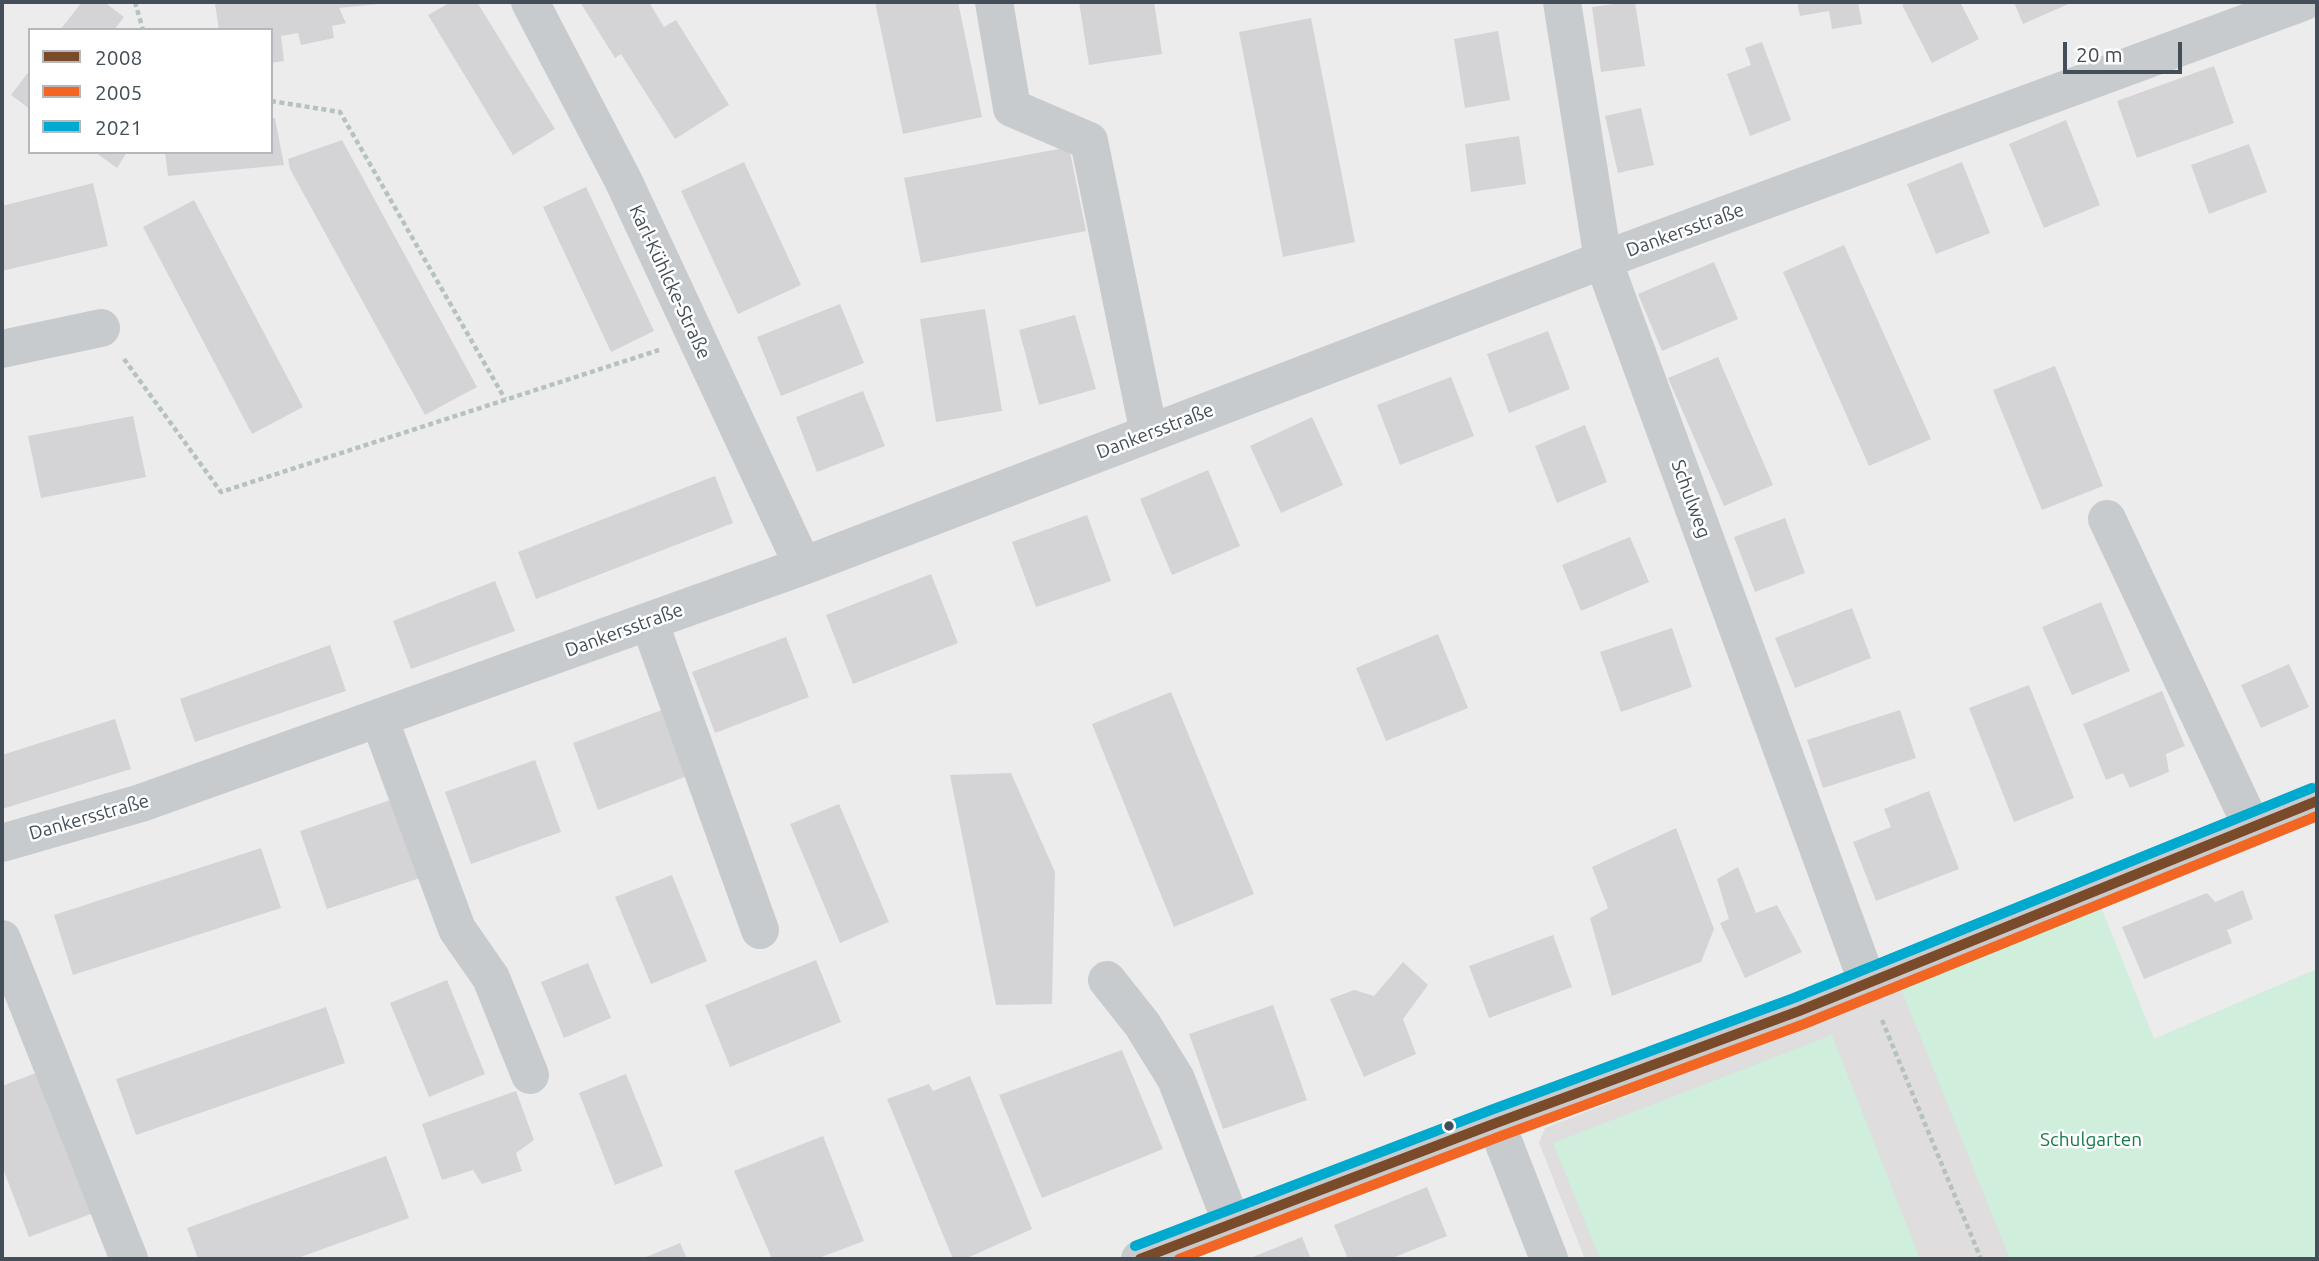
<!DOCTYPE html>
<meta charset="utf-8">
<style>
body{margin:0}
#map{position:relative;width:2319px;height:1261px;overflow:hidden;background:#edecec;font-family:Ubuntu,sans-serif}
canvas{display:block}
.frame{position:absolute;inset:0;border:4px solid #434e59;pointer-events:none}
.legend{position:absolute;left:28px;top:28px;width:245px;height:126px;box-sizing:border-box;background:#fff;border:2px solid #b4b8bd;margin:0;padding:9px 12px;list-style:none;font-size:21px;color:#434e59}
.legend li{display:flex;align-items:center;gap:14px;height:35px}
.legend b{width:35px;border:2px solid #b4b8bd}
.scale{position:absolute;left:2063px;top:42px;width:119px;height:32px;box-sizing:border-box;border:4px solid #434e59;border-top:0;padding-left:9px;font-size:21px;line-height:24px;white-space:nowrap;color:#434e59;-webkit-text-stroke:5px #fff;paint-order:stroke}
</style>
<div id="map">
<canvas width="2319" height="1261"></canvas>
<div class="frame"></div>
<ul class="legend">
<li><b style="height:9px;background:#7a4b2a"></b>2008</li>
<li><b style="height:9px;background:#f26522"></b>2005</li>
<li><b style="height:9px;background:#00a9ce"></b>2021</li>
</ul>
<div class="scale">20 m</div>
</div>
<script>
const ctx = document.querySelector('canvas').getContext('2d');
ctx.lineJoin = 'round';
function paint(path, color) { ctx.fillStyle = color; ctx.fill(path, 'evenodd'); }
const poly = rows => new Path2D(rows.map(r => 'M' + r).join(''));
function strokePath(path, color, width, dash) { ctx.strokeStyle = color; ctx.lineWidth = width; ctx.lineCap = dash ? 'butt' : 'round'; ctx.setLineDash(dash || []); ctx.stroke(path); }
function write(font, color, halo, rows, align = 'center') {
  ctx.font = font + ' Ubuntu,sans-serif'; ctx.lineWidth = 5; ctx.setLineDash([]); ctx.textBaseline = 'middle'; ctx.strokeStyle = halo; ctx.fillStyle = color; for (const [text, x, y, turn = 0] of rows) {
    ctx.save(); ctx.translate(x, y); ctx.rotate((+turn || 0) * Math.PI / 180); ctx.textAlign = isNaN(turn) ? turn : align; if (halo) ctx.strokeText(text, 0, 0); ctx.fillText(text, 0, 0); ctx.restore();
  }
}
paint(poly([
 [2101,908,2154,1039,2317,969,2317,1259,1585,1259,1539,1143,1545,1128,1901,989]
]), '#dfddde');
paint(poly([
 [2101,908,2154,1039,2317,969,2317,1259,2010,1259,1901,989],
 [1832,1035,1920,1259,1600,1259,1553,1143]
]), '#cfeedb');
paint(poly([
 [82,2,104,2,124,17,114,30,60,30],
 [229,2,379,2,379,4,339,8,346,23,332,26,334,38,301,45,298,33,281,36,284,61,271,63,271,30,219,30,215,4],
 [451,2,477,2,555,129,513,155,428,15],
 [580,2,649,2,664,27,676,20,729,105,675,139,621,54,615,58],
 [875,2,958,2,982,117,903,134],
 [1079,2,1154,2,1162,54,1089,65],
 [1629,2,1635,2,1645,66,1601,72,1592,7],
 [1797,2,1858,2,1862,24,1832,29,1829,11,1800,16],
 [1909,2,1960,2,1979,39,1932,63,1902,5],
 [2014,2,2073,2,2023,24],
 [1311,18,1355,242,1283,257,1239,32],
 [1498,31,1510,100,1465,108,1454,39],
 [1762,42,1791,120,1750,136,1727,74,1751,65,1745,48],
 [2214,66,2234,123,2137,158,2117,101],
 [30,70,30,109,11,95],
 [1641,108,1654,165,1618,173,1605,116],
 [271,118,275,118,284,165,168,176,165,152,271,152],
 [2066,120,2100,205,2044,228,2009,144],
 [1519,136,1526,184,1471,192,1465,144],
 [342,140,477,387,425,415,290,169,288,159],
 [2249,144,2267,192,2209,214,2191,165],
 [1069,147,1086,231,921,263,904,178],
 [95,152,127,152,117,168],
 [744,162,801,285,738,314,681,191],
 [1962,162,1990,233,1936,254,1907,184],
 [93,183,108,246,2,271,2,206],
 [586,187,654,331,611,352,543,207],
 [194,200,303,407,252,434,143,227],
 [1844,245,1931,439,1869,466,1783,272],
 [1714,262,1738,319,1662,351,1638,294],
 [840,304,864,363,781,396,757,337],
 [985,309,1002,411,936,422,920,319],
 [1075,315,1096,389,1039,405,1019,330],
 [1548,331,1570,389,1509,413,1487,354],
 [1718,357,1773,485,1724,506,1668,378],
 [2055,366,2103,486,2042,510,1993,390],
 [1451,377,1474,436,1400,465,1377,405],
 [863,391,885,446,817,472,796,417],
 [133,416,146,477,41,498,28,436],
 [1312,417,1343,485,1281,513,1250,446],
 [1585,425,1607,482,1557,503,1535,446],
 [1208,470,1240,546,1172,575,1140,499],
 [715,476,733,523,536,599,518,552],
 [1087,515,1111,581,1036,607,1012,542],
 [1785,518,1805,573,1755,592,1734,537],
 [1630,537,1649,582,1581,611,1562,565],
 [931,574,958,643,853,684,826,615],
 [495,581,515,631,411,669,393,621],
 [2101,602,2130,671,2072,695,2042,627],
 [1852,608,1871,658,1795,688,1775,638],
 [1672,628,1692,687,1621,712,1600,652],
 [1438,634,1468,708,1386,741,1356,668],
 [786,637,809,697,715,733,692,672],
 [330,645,346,691,195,742,180,699],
 [2289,664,2309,707,2261,728,2241,685],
 [2029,685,2074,798,2014,822,1969,708],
 [2162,691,2185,746,2166,754,2169,772,2130,788,2123,773,2106,780,2083,724],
 [1171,692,1254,894,1174,927,1092,724],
 [670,707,695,773,598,810,573,743],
 [1900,710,1916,758,1823,788,1807,740],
 [115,719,131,769,2,809,2,755],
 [535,760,561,832,471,864,445,792],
 [1011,773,1055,872,1052,1004,996,1005,950,775],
 [1929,791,1959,869,1876,901,1853,842,1891,827,1884,809],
 [399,797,426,876,327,909,300,831],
 [839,804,889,922,840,943,790,824],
 [1676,828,1714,929,1701,962,1612,996,1590,918,1608,908,1592,867],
 [261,848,281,908,73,975,54,915],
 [1738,867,1756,913,1777,905,1802,952,1745,978,1720,923,1729,919,1717,879],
 [672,875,707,961,651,984,615,897],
 [2243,890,2253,919,2227,930,2232,943,2144,979,2122,927,2207,893,2215,902],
 [1553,935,1572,987,1489,1018,1469,966],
 [816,960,841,1022,730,1067,705,1005],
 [1403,962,1428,985,1403,1019,1416,1054,1364,1077,1330,999,1354,990,1374,996],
 [588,963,611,1018,564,1038,541,982],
 [447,980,485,1074,429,1097,390,1003],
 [1273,1005,1307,1100,1223,1129,1189,1034],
 [326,1007,345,1063,136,1135,116,1079],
 [1122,1050,1163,1149,1042,1198,999,1095],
 [46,1069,99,1211,29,1237,2,1166,2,1086],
 [626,1074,663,1166,615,1185,579,1093],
 [970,1076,1032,1229,965,1259,953,1259,887,1099,929,1084,933,1091],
 [516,1091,534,1140,516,1153,522,1171,482,1184,473,1170,442,1180,422,1124],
 [823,1136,864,1241,816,1259,772,1259,734,1171],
 [386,1156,409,1218,295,1259,198,1259,187,1228],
 [1427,1187,1447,1236,1390,1259,1348,1259,1334,1225],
 [1302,1237,1311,1259,1248,1259],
 [680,1243,687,1259,647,1259,646,1257]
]), '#d4d4d7');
strokePath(poly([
 [135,2,143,30],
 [271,101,340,112,505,399],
 [124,359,221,492,659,350],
 [1882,1020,1981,1259]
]), '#b5c2be', 4.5, [5, 3.5]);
strokePath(poly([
 [530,2,623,180,803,566],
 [994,2,1012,108,1089,141,1149,434],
 [1562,2,1603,260,1868,984],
 [2,349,101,328],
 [2107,519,2252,827],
 [649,621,760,930],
 [379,718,457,929,491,978,530,1075],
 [2,843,141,803,803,566,1603,260,2303,2],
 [2,939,129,1259],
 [1107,980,1142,1024,1176,1079,1232,1224],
 [1496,1123,1549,1259],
 [1140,1259,1496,1123,1799,1011,2317,801]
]), '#c8cbcd', 38);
strokePath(poly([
 [1140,1259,1496,1123,1799,1011,2317,801]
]), '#7a4b2a', 10);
strokePath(poly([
 [1179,1259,1501,1136,1804,1024,2317,816]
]), '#f26522', 10);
strokePath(poly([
 [1135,1246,1491,1110,1794,998,2312,788]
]), '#00a9ce', 10);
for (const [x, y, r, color] of [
 [1449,1126,6,"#434e59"]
]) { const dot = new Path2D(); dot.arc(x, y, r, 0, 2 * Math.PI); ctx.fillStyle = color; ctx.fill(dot); strokePath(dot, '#fff', 2.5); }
write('19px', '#434e59', '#fff', [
 ["Dankersstraße",1685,230,-20],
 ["Karl-Kühlcke-Straße",670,282,65],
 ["Dankersstraße",1155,431,-21],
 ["Schulweg",1691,499,70],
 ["Dankersstraße",624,630,-20],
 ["Dankersstraße",89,817,-16]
]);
write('19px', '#137b48', '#fff', [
 ["Schulgarten",2091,1140]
]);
</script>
